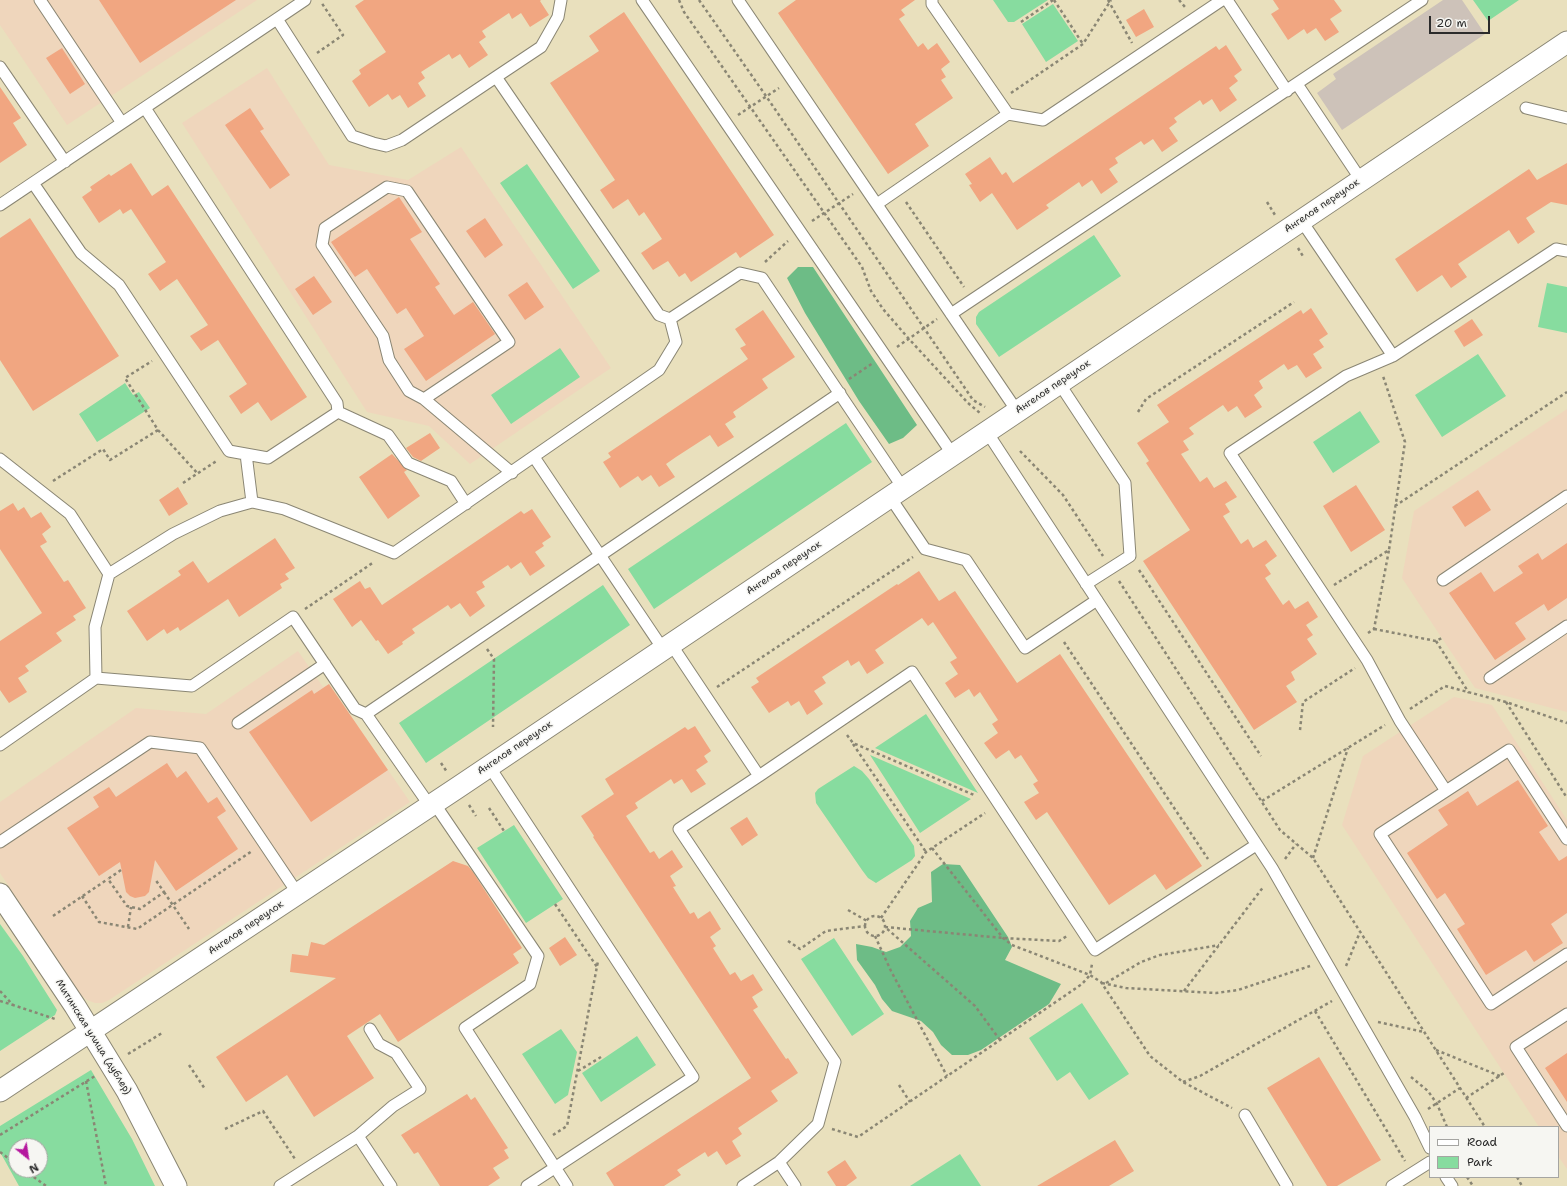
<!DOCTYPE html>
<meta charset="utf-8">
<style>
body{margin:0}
#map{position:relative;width:1567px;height:1186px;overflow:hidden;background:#e9e0bd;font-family:"Shantell Sans",sans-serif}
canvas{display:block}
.legend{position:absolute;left:1429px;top:1126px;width:130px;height:52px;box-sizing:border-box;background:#f6f6f2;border:1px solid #a5a5a2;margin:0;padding:5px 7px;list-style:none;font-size:12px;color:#2b2b2b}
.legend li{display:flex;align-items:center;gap:8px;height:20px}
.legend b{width:20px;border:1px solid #a5a5a2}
.north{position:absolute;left:8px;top:1138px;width:40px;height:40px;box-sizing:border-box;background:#f6f6f2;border:1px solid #a5a5a2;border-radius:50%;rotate:150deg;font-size:11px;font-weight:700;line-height:16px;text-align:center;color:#2b2b2b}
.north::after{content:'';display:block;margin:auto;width:14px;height:18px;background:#b5179e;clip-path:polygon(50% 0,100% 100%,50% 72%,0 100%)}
.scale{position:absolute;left:1429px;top:16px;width:61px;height:18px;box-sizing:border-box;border:2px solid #2b2b2b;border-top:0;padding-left:5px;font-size:12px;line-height:14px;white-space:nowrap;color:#2b2b2b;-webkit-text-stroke:3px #f6f6f2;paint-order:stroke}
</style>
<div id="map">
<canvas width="1567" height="1186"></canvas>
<ul class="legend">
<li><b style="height:5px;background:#fff"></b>Road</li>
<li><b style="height:11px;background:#87dc9f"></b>Park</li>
</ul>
<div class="north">N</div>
<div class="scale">20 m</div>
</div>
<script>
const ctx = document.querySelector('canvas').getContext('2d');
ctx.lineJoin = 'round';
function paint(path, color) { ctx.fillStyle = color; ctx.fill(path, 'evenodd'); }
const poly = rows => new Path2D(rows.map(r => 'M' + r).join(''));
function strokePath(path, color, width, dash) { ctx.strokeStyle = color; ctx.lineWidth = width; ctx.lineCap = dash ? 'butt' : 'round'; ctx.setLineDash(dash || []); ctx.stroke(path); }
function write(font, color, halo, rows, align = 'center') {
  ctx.font = font + ' "Shantell Sans",sans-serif'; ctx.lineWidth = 3; ctx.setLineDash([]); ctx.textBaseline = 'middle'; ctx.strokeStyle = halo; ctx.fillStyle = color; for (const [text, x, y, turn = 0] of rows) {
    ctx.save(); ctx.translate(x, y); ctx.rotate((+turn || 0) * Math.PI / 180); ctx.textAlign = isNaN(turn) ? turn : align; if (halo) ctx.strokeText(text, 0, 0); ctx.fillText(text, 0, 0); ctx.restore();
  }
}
paint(poly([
 [0,0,257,0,67,125,0,25],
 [267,68,329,165,408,180,461,147,611,368,470,464,429,426,367,412,182,123],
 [1567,409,1567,712,1475,688,1402,578,1414,511],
 [298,651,323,687,329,684,410,802,109,1000,102,1003,95,1003,87,1000,81,995,0,873,0,802,136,708,206,714],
 [1454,697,1492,705,1567,820,1567,1169,1558,1156,1558,1127,1539,1127,1342,825,1363,756]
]), '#efd6bc');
paint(poly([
 [1443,0,1462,0,1485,34,1342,130,1317,93,1336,79,1333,74]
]), '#cdc2b9');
paint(poly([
 [993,0,1048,0,1014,22,1008,22],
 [1473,0,1519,0,1488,21],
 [1053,4,1078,41,1046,62,1022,24],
 [527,164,600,271,573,289,500,183],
 [1094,235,1121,276,999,357,976,324,976,317,979,312],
 [1547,283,1567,287,1567,333,1538,327],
 [560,348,580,377,511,424,491,395],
 [1478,354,1506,396,1442,437,1415,395],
 [125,383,133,395,139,392,150,408,97,442,79,414],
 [1360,411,1380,442,1333,473,1313,442],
 [846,423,872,462,654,609,628,569],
 [603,585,630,625,426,763,399,723],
 [926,714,978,793,875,748],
 [870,755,971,799,920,833],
 [854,766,862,771,869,779,914,846,915,856,912,860,876,883,868,878,862,870,816,803,815,793,818,789],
 [514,825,563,899,526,923,477,848],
 [0,924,23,956,57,1010,55,1015,0,1051],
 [834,938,884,1014,852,1036,801,959],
 [1082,1003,1129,1074,1089,1100,1070,1072,1057,1081,1029,1038],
 [561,1029,577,1052,568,1095,555,1104,522,1054],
 [637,1036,656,1065,601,1102,582,1073],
 [91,1070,132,1139,155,1186,19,1186,0,1152,0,1126],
 [16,1146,40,1146,40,1170,16,1170],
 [960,1154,981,1186,910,1186]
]), '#87dc9f');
paint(poly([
 [798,267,813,267,917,425,903,438,889,444,859,401,805,313,787,278],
 [943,864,960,865,1008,937,1012,947,1005,960,1061,984,1049,1004,981,1050,968,1055,952,1055,941,1045,933,1032,921,1021,892,1011,882,999,875,985,857,960,856,944,872,947,886,952,900,947,911,936,910,921,918,908,932,902,931,872]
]), '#6dbc86');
paint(poly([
 [99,0,236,0,140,63],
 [364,0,541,0,540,1,549,15,530,27,521,13,512,19,509,13,482,31,486,37,479,42,488,55,469,68,460,54,452,59,449,54,421,72,425,78,418,83,426,96,408,108,400,95,392,100,388,94,369,107,352,81,361,74,359,70,386,52,355,6],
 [796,0,915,0,901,10,905,15,899,19,918,47,923,43,928,50,937,43,950,62,941,69,946,77,941,80,953,98,915,124,929,146,888,174,778,13],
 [1273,0,1334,0,1342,11,1330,19,1339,32,1325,41,1316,28,1307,34,1304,29,1288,40,1271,14,1279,9],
 [1144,9,1154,27,1136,37,1126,20],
 [624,12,774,235,740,258,736,252,691,282,685,273,679,277,668,261,653,270,641,253,662,239,644,212,639,216,628,199,613,209,600,190,615,180,550,83,599,51,589,36],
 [1226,45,1242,70,1234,76,1238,81,1229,88,1237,100,1220,112,1212,99,1203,105,1200,100,1174,118,1177,122,1169,128,1178,141,1162,152,1153,139,1144,145,1141,141,1115,158,1118,163,1109,169,1118,182,1101,194,1092,180,1082,187,1079,182,1046,205,1049,208,1017,230,992,193,980,202,969,185,972,184,965,174,990,157,1002,175,1006,172,1013,183,1216,46,1219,50],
 [62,48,85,84,70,94,46,58],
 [0,87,21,118,13,123,27,145,0,163],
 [250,108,264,129,260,131,290,175,270,189,225,125],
 [131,163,152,196,168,185,307,397,271,421,258,402,241,414,229,396,247,384,218,340,201,351,190,336,208,325,177,279,160,291,148,274,166,262,131,209,123,214,120,209,99,223,82,197,92,190,90,187,109,174,111,176],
 [1567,163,1567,205,1551,202,1526,218,1535,232,1518,244,1509,230,1458,264,1467,277,1451,288,1442,275,1417,292,1395,259,1529,169,1537,180],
 [399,197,422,232,410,239,440,284,435,287,454,315,473,302,495,334,426,381,404,349,424,336,406,308,397,314,367,269,355,277,331,242],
 [30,218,119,356,33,411,0,360,0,238],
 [485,218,503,245,485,258,466,231],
 [314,276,332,302,313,315,295,289],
 [527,282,544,307,525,320,508,295],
 [1311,308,1328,334,1319,340,1324,347,1313,354,1322,368,1306,378,1297,365,1288,370,1284,364,1259,381,1263,388,1254,395,1262,407,1245,418,1237,406,1228,412,1223,405,1189,428,1194,434,1183,441,1189,450,1181,454,1200,482,1207,477,1214,488,1226,481,1237,497,1225,504,1230,512,1223,516,1241,544,1248,539,1253,548,1266,540,1277,556,1265,565,1271,574,1265,578,1283,605,1289,600,1295,609,1308,601,1318,617,1306,625,1313,635,1307,639,1317,654,1291,672,1295,680,1286,686,1297,702,1254,730,1143,561,1190,530,1146,463,1149,461,1137,443,1169,422,1157,405,1301,310,1303,314],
 [763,310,795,357,762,379,768,388,733,412,736,417,725,424,734,437,718,447,710,435,676,457,666,464,675,477,659,487,651,475,642,481,638,476,620,488,603,462,611,457,608,453,748,359,740,348,746,345,735,329],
 [1472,319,1483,335,1464,347,1454,331],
 [430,433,440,448,421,461,413,457,406,448],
 [392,454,407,470,404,472,420,496,388,519,359,477],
 [1356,485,1385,530,1351,552,1323,506],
 [178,487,188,504,169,516,159,500],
 [1478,490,1491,510,1465,527,1452,507],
 [13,503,18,511,24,507,31,518,41,512,51,527,42,534,47,542,40,546,64,582,68,580,86,608,73,616,76,620,56,633,62,641,25,666,29,671,18,678,27,692,9,703,0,690,0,641,42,613,0,549,0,511],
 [532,509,551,537,542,543,544,546,535,552,545,566,530,576,521,562,511,569,508,565,482,582,485,587,476,592,485,606,470,617,460,603,451,609,448,605,412,629,415,633,402,642,403,644,388,654,378,640,376,641,361,620,352,627,333,599,360,581,365,589,370,587,382,605,521,511,524,514],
 [275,538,295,568,285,574,289,579,280,584,282,588,239,617,228,599,180,631,178,627,167,634,164,629,147,641,127,611,181,575,178,571,193,561,208,583],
 [1567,543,1567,598,1548,611,1544,604,1515,623,1526,639,1495,660,1449,593,1481,572,1494,592,1523,573,1518,566,1538,553,1542,560],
 [919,571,939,601,955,591,1017,683,1060,654,1202,866,1166,890,1155,874,1109,905,1047,812,1036,820,1024,802,1039,793,1033,784,1038,781,1021,755,1015,759,1009,750,996,759,984,743,998,733,992,724,998,720,980,692,974,697,969,689,955,698,945,683,958,674,950,662,957,658,933,622,928,626,922,618,875,650,884,663,867,674,859,661,851,666,848,660,822,677,826,683,814,691,823,704,807,715,799,701,791,706,788,701,769,713,751,687,759,682,756,678,897,584,898,585],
 [329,684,388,770,311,822,249,732,312,690,314,694],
 [695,726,711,751,704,756,708,762,696,770,706,784,691,793,682,779,674,784,671,779,635,803,638,808,626,816,650,853,654,851,659,859,672,850,683,867,670,876,676,886,673,887,690,914,694,912,698,919,710,911,715,919,721,929,710,937,716,946,713,948,730,975,735,972,741,981,753,974,763,990,752,997,758,1007,753,1010,786,1059,788,1058,798,1073,771,1091,778,1101,738,1128,742,1134,732,1141,741,1156,726,1165,717,1151,708,1157,705,1152,677,1170,681,1175,664,1186,614,1186,606,1173,751,1078,593,837,594,836,581,816,614,794,605,779,685,727,688,730],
 [167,763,177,778,186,771,208,803,217,797,226,811,217,817,238,849,176,891,155,860,149,892,145,896,135,898,130,896,126,892,120,862,99,876,67,828,99,807,93,797,109,787,116,797],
 [1518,780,1548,826,1539,832,1559,861,1567,856,1567,913,1551,924,1563,943,1534,962,1526,950,1486,975,1457,929,1465,924,1445,893,1437,899,1407,853,1448,825,1438,810,1453,801,1468,791,1477,806],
 [747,817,758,835,742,846,730,828],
 [453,861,468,866,473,872,522,948,513,954,519,963,398,1042,380,1014,347,1036,374,1078,314,1117,287,1075,246,1102,216,1057,336,978,290,972,292,954,308,956,311,942,324,945],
 [565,937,577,955,560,966,549,948],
 [1567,1053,1567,1102,1545,1068],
 [1319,1057,1381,1160,1337,1186,1327,1186,1267,1088],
 [467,1094,471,1100,475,1097,508,1148,504,1150,509,1158,493,1168,500,1178,488,1186,440,1186,418,1152,414,1154,401,1135],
 [1115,1140,1134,1171,1109,1186,1037,1186],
 [845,1160,857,1178,846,1186,836,1186,827,1172]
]), '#f1a681');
const service = poly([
 [40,0,122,123],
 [642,0,953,455],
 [738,0,1017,411],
 [932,0,932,4,1008,114,1043,120,1222,0],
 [1227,0,1287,91],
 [277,19,352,136,373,143,386,146,402,140,496,77,659,315,670,319,740,273,762,278,903,488],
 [0,67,65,162],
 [496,77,541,47,558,17,561,0],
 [1297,84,1361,180],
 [1526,108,1567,118],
 [33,183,81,253,119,285,229,451,268,458,338,412,337,403,145,108],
 [877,204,1008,114],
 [0,205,305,0],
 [1301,220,1393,356],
 [951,314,1422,0],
 [1059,383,1125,483,1130,556,1086,584],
 [424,399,509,342,407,191,387,187,325,228,322,245,383,336,389,360,409,391,424,399,512,473],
 [338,412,388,435,408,463,451,481,466,504],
 [987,432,1272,868,1415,1117,1430,1148],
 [246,454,252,502],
 [534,457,663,649],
 [0,459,70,514,109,574,173,534,220,511,252,502,284,509,394,553,659,370,676,342,670,319],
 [890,497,925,549,966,560,1025,648,1097,600],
 [1443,580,1567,496],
 [671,644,759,776,679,829,835,1062,818,1124,779,1162,743,1186],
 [96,678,95,627,109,574],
 [1490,678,1567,626],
 [366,714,840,393],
 [238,723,325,664],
 [0,745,96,678,192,686,293,617,355,709,366,714,430,806],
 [489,766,693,1077,527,1186],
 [759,776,912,672,1095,950,1256,845],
 [1446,791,1400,721,1367,660,1230,453,1346,376,1393,356,1556,249,1567,251],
 [434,803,538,956,530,984,465,1028,567,1186],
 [1567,839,1509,750,1380,834,1491,1004,1567,954],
 [0,842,150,742,200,748,298,894],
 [1567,1014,1516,1047,1567,1126],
 [1245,1115,1287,1186],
 [358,1136,393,1106,420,1089,396,1053,379,1044,370,1029],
 [779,1162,795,1186],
 [1446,1177,1452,1186],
 [280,1186,358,1136,391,1186],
 [1392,1186,1430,1162]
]);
const minor = poly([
 [0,894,75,1006,127,1091,176,1186],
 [0,1091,457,788,1567,42]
]);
strokePath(service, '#8a8674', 13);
strokePath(minor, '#8a8674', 23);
strokePath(poly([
 [679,0,684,12,862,267,871,291,883,309,909,339,968,403,980,413],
 [699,0,766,96,973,400,985,407],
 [1054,0,1083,44],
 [1108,0,1132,43],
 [1179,0,1185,7],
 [1021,22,1053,0],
 [317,53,343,35,321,2],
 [1011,93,1083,44,1111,0],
 [738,115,779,88],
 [906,202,964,287],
 [1267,202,1275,215],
 [812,221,853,194],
 [1298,248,1304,258],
 [765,262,788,241],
 [897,347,937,319],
 [849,379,873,363],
 [1138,412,1146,399,1294,302],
 [158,430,198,474],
 [1020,451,1063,495,1103,556],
 [53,481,103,449,110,460,158,430,125,378,152,361],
 [183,483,218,460],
 [1395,506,1567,392],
 [1139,570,1261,756],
 [1119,581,1280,830,1313,858,1485,1127],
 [1334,585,1389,550,1405,442,1383,376],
 [305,609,374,562],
 [1374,629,1436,641,1442,638],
 [1368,633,1374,629,1389,550],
 [1436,641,1469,693],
 [1064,642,1208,859],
 [487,649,494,659,493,727],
 [717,687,913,557],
 [1506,702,1567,798],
 [1410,709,1445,686,1506,702,1567,723],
 [1300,730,1303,702,1355,668],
 [847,735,853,743,974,795],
 [853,744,926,852],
 [441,763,447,772],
 [1262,801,1385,725],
 [469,805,476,816],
 [489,808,504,831],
 [932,848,1003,938,1012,945,1090,975,1101,982,1150,1056,1183,1082,1232,1108],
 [1313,858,1348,748],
 [1285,859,1296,844],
 [121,870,108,879,127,906,140,909,164,892,155,879],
 [164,892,189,929],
 [82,896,99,922,137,929,252,851],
 [555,904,597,967],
 [848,910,867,921],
 [53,916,108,879],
 '865 926a10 10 0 1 1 20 0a10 10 0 1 1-20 0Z',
 [881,918,926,852,985,813],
 [128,927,131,907],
 [875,936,891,971,947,1076],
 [788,941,800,949,826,931,865,926],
 [1346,966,1360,932],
 [1102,983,1126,988,1216,993,1238,990,1310,966],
 [1106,983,1141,962,1160,955,1219,945],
 [0,991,13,1005,55,1019],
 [1184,991,1264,886],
 [0,1001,13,1005],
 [1315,1011,1405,1161],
 [1378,1022,1424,1032],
 [1000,1040,975,1006,885,927,1003,938,1059,941,1067,936],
 [1436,1050,1500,1076],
 [128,1054,162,1033],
 [189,1065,205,1089],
 [578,1071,601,1057],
 [1411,1077,1428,1091,1437,1104,1447,1127],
 [86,1081,106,1186],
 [1183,1082,1200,1076,1332,1001],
 [899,1085,910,1102],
 [1466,1098,1504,1073],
 [1428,1109,1460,1088],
 [225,1129,263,1111,295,1159],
 [832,1129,858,1137,1082,984,1090,975,1092,964],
 [0,1135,95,1076],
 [553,1135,567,1126,598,961],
 [0,1152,16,1164],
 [24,1170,46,1186],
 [1467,1177,1473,1186],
 [1517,1177,1522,1186]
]), '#8a8674', 2.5, [3, 3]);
strokePath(service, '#fff', 11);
strokePath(minor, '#fff', 21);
write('10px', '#2b2b2b', '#f6f6f2', [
 ["Ангелов переулок",1322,206,-34],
 ["Ангелов переулок",1053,387,-34],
 ["Ангелов переулок",784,568,-34],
 ["Ангелов переулок",515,748,-34],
 ["Ангелов переулок",246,928,-34],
 ["Митинская улица (дублер)",93,1037,58]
]);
</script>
